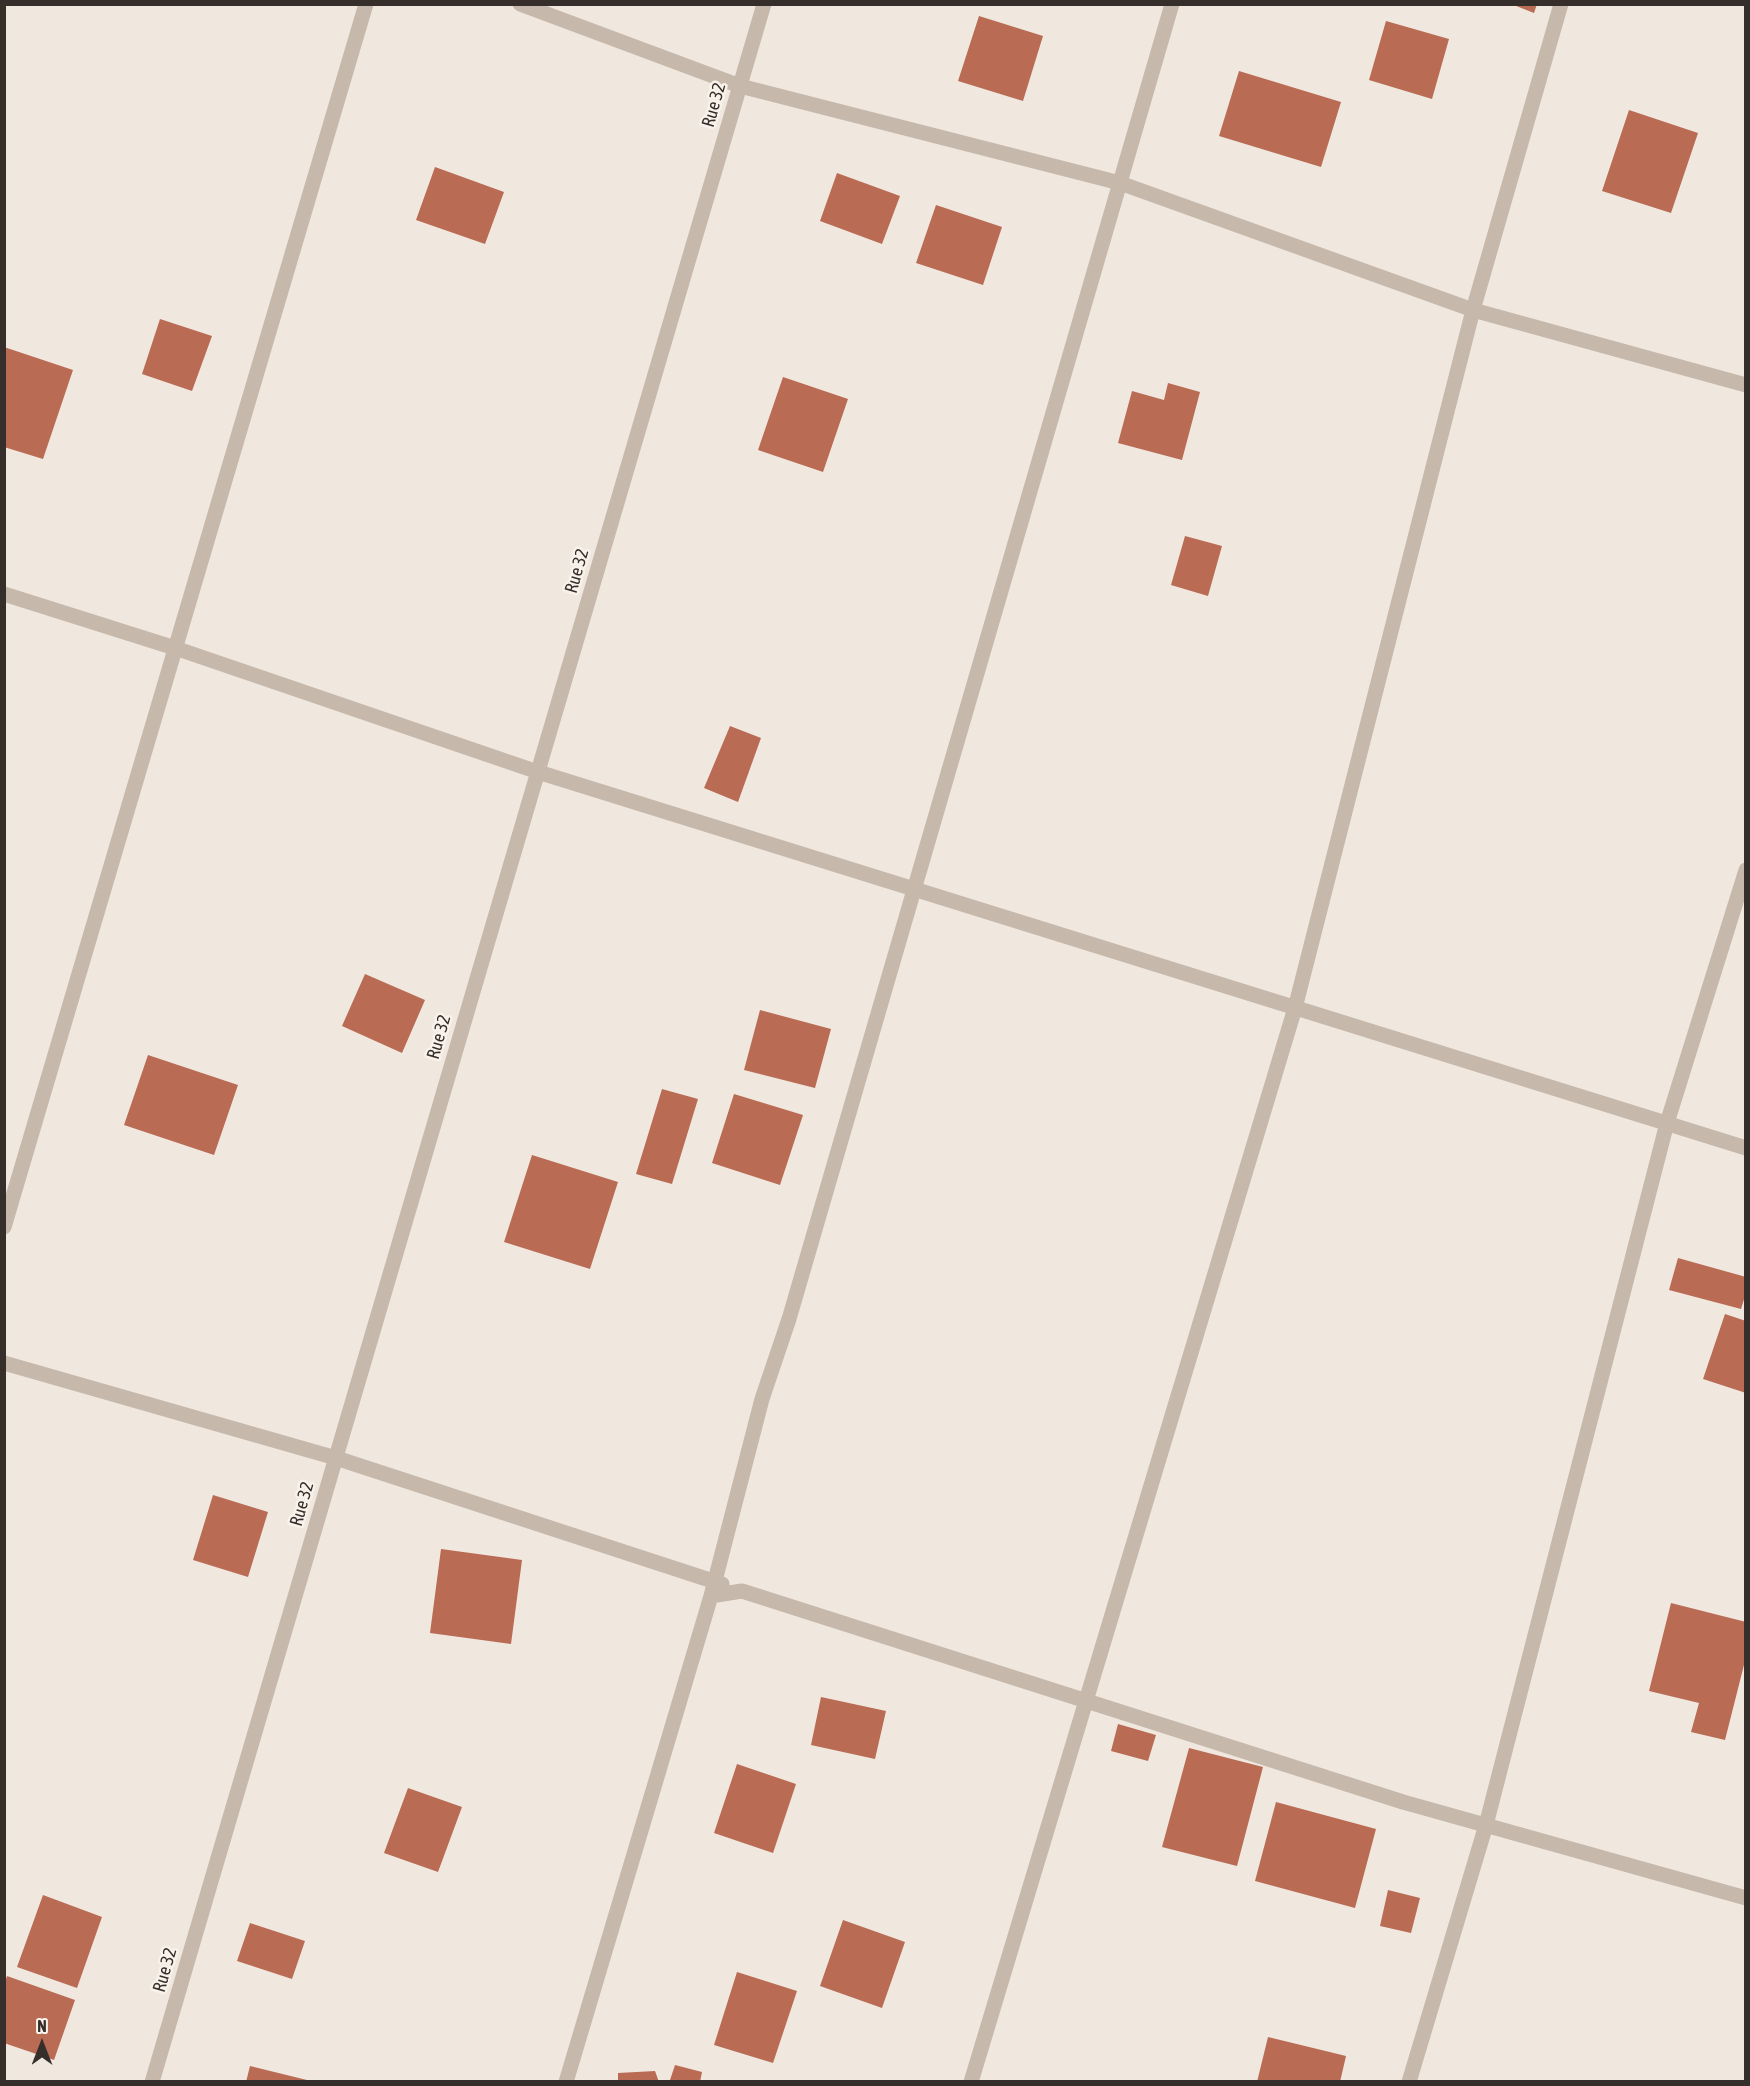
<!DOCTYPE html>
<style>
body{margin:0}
#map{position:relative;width:1750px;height:2086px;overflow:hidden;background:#f0e8df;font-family:"Asap Condensed",sans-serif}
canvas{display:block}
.frame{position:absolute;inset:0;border:6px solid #362e2a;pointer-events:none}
.north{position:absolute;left:12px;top:2014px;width:60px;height:60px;-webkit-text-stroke:4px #f8f2eb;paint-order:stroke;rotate:0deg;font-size:16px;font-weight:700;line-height:24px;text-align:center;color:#362e2a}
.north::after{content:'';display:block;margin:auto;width:21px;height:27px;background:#362e2a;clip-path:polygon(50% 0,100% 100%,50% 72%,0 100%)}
</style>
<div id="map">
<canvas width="1750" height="2086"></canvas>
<div class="frame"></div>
<div class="north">N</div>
</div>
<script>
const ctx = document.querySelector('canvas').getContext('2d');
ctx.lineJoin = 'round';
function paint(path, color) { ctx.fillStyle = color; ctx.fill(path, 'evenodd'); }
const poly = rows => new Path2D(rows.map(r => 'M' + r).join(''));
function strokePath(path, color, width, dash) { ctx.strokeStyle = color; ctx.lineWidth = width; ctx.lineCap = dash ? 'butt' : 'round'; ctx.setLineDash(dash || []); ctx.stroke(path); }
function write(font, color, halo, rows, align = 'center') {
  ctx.font = font + ' "Asap Condensed",sans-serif'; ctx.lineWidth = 5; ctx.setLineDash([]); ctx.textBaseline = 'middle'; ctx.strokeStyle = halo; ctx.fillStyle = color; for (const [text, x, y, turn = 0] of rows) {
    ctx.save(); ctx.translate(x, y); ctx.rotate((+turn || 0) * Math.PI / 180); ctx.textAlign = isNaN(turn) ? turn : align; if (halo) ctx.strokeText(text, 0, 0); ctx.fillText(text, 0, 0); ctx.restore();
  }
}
paint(poly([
 [1511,4,1537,4,1534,13],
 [979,16,1043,36,1023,101,958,81],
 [1386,21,1449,39,1432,99,1369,80],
 [1239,71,1341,102,1321,167,1219,136],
 [1629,110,1698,133,1671,213,1602,191],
 [435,167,504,192,485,244,416,220],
 [837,173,900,196,882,244,820,221],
 [936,205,1002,227,983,285,916,263],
 [160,319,212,336,192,391,142,374],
 [4,347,73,370,43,459,4,447],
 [783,377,848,399,823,472,758,450],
 [1168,383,1200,392,1182,460,1118,443,1132,391,1164,400],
 [1185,536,1222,546,1208,596,1171,585],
 [730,726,761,738,738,802,704,788],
 [365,974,425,1000,402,1053,342,1026],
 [760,1010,831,1029,815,1088,744,1070],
 [148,1055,238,1085,214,1155,124,1125],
 [662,1089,698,1099,672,1184,636,1174],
 [734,1094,803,1115,780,1185,712,1163],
 [532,1155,618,1182,590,1269,504,1242],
 [1678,1258,1746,1277,1746,1293,1741,1309,1669,1290],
 [1725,1314,1746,1321,1746,1393,1703,1379],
 [213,1495,268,1512,248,1577,193,1560],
 [441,1549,522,1560,511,1644,430,1633],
 [1671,1603,1746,1622,1746,1657,1725,1740,1691,1732,1699,1703,1649,1691],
 [821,1697,886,1711,875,1759,811,1745],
 [1118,1724,1156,1735,1148,1761,1111,1751],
 [1189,1748,1263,1767,1237,1866,1162,1847],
 [737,1764,796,1784,773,1853,714,1833],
 [408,1788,462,1807,438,1872,384,1853],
 [1276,1802,1376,1829,1355,1908,1255,1881],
 [1388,1890,1420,1898,1411,1933,1380,1926],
 [43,1895,102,1917,77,1988,17,1967],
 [843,1920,905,1942,882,2008,820,1986],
 [250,1923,305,1941,292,1979,237,1961],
 [737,1972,797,1991,773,2063,714,2045],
 [7,1976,75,2000,54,2060,4,2043,4,1985],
 [1268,2037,1346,2056,1340,2082,1257,2082],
 [675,2065,702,2072,700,2082,670,2080],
 [250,2066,311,2081,311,2082,246,2082],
 [655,2071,659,2082,618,2082,618,2073]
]), '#b96b54');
strokePath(poly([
 [520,4,740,86,1120,183,1473,310,1746,385],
 [4,594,175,648,538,772,1746,1148],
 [4,1227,366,4],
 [4,1363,336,1458,722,1584],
 [711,1596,742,1591,1403,1802,1746,1898],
 [152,2082,764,4],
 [566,2082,711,1596,762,1399,789,1319,1172,4],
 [971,2082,1295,1008,1473,310,1561,4],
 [1409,2082,1486,1825,1667,1123,1746,870]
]), '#c7b8ac', 15);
write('18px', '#362e2a', '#f8f2eb', [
 ["Rue 32",714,105,-74],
 ["Rue 32",577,571,-74],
 ["Rue 32",439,1037,-74],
 ["Rue 32",302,1504,-74],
 ["Rue 32",165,1970,-74]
]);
</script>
